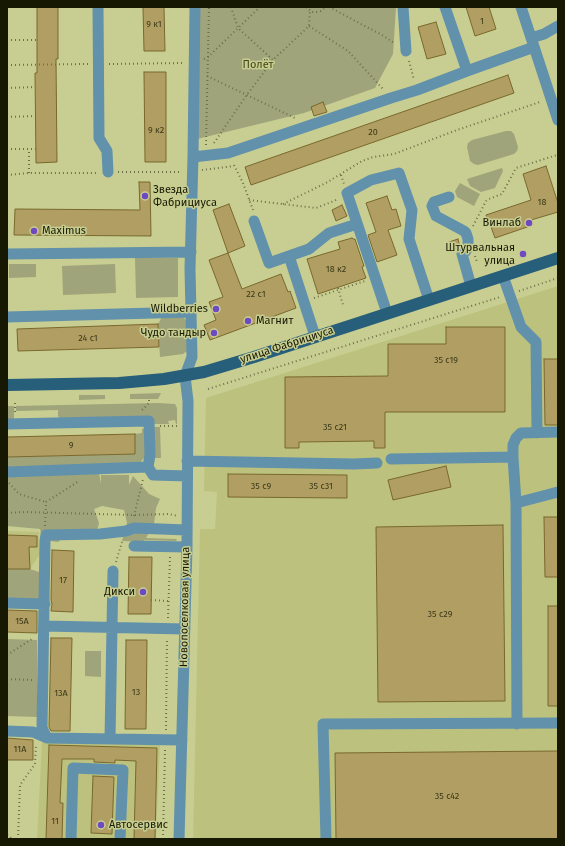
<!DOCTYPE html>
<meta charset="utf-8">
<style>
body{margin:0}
#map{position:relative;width:565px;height:846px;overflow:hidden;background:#c8ce91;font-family:"Fira Sans",sans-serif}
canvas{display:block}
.frame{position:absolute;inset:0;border:8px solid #161802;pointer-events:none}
</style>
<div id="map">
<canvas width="565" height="846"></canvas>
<div class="frame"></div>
</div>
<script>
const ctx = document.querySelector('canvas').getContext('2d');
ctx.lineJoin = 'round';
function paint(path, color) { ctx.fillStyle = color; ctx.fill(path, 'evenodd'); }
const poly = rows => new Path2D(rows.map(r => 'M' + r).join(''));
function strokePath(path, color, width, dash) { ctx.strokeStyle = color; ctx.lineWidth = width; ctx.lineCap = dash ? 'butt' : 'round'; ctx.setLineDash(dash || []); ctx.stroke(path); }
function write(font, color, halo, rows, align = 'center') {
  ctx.font = font + ' "Fira Sans",sans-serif'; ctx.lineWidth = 3; ctx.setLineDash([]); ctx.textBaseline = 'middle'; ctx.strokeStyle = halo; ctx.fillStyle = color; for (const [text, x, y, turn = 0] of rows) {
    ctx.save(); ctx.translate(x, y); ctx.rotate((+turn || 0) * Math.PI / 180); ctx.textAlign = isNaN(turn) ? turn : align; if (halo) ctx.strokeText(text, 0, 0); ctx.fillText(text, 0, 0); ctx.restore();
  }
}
paint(poly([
 [558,286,558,839,193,839,200,529,215,529,217,492,204,491,206,398],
 [7,531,39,532,40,554,30,569,7,569],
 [42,742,160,745,156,839,37,839]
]), '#bcc27d');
paint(poly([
 [200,7,396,7,393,54,375,88,304,113,197,139],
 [506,131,511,131,514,134,518,147,517,151,514,154,478,165,474,164,470,161,467,147,468,143,472,140],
 [502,168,503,171,495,188,481,192,470,186,467,179],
 [460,183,480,194,474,206,457,197,455,191],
 [135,258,178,258,178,297,136,298],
 [9,264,36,264,36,277,9,278],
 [115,264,116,293,63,295,62,266],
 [179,316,184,318,186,320,187,351,183,354,160,357,158,324,162,317],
 [161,393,158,399,130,399,130,394],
 [79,395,105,395,105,399,79,400],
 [158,403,175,404,177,408,177,424,176,424,175,420,168,421,169,424,153,424,153,417,62,419,60,419,58,416,58,410,16,411,16,406],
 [7,406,14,406,14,420,7,420],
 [153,427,160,427,161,458,154,458],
 [146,428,146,455,140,463,7,468,7,457,135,454,135,434,142,433,142,429],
 [99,473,101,484,101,475,129,475,129,485,133,476,149,494,160,499,156,508,154,524,146,538,176,539,177,540,176,541,144,540,143,542,122,541,127,523,124,510,102,506,94,509,99,523,97,531,72,530,58,542,42,540,40,529,7,526,7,476],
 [7,569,30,569,42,573,41,601,7,600],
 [7,639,37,640,37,717,7,716],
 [85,651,101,651,101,677,85,676]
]), '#9fa47b');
const building = poly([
 [37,7,58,7,58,59,56,59,57,162,36,163,35,73,37,73,37,7],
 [143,7,164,7,165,51,144,51,143,7],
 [466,7,489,7,496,29,475,36,466,7],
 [436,22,446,54,427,59,418,27,436,22],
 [144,72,166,72,166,162,145,162,144,72],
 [508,75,514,93,251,185,245,167,508,75],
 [323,102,327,112,314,116,311,107,323,102],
 [546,166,558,203,558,212,531,220,533,225,495,238,490,224,489,225,486,215,531,200,523,174,546,166],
 [139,182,150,182,151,236,14,235,15,209,140,210,139,182],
 [387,196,392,210,396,209,401,226,388,230,397,255,377,262,368,235,376,232,366,203,387,196],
 [229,204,245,246,228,253,213,210,229,204],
 [342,205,347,216,336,221,332,210,342,205],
 [352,238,353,239,355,239,364,266,362,267,366,278,318,294,307,259,340,249,338,242,352,238],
 [458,239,460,247,452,250,449,242,458,239],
 [228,253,242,289,281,274,288,292,290,291,296,308,210,340,204,325,216,320,209,302,223,297,209,260,228,253],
 [158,324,159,347,18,351,17,329,158,324],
 [446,327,505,327,505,412,385,412,385,448,374,448,374,441,299,442,299,448,285,448,285,377,388,376,388,344,446,344,446,327],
 [544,359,558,359,558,425,545,425,544,359],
 [135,434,135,454,7,457,7,437,135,434],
 [446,466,451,487,393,500,388,480,446,466],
 [228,474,347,475,347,498,228,497,228,474],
 [544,517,558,517,558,577,545,577,544,517],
 [503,525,505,701,378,702,376,527,503,525],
 [7,535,37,536,37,547,29,547,30,569,7,569,7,535],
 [52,550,74,551,73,612,51,611,52,604,51,600,52,550],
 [129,557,152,557,151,614,128,614,129,557],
 [548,606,558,606,558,706,548,706,548,606],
 [7,610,37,611,37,633,7,632,7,610],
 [51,638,72,638,70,731,51,731,49,727,51,638],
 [126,640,147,640,146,729,125,729,126,640],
 [7,738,33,740,33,760,7,760,7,738],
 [49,745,157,748,155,839,134,839,136,761,115,760,115,763,94,762,94,759,62,759,60,803,63,803,62,839,46,839,49,745],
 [558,751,558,839,336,839,335,753,558,751],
 [93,776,114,777,112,834,91,833,93,776]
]);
paint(building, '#b09e62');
strokePath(building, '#79682d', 1);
strokePath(poly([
 [7,7,37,7],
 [231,7,238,28,273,60],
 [306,7,312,12,316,12,321,11,326,7],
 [329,7,382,35,394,43],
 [309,26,348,51,383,89],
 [7,40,37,40],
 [204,59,208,57,260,7],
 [409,61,414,80],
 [109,64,185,63],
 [7,65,89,64],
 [207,76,295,118],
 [7,88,35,87],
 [7,117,35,116],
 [214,143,246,96,273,60,309,26,310,10],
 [206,145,209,7],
 [7,149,36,149],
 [234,165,243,183,253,210],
 [202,170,234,166],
 [118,172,182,172],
 [29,173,29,149],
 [7,175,29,173,98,173],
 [341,175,344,184],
 [249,200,316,208,334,201,338,199],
 [283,204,326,183,362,161,373,157,394,154,457,130,540,102],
 [473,226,486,201,489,199,502,194,516,168,557,155],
 [475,256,477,262],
 [338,288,343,305],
 [519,291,558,278],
 [314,298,365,281],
 [208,389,500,297],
 [15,403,15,414],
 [142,410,149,403,149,400],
 [160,426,178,426],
 [9,483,19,494,46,502],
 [7,513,26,512,134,515,169,514,178,516],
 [134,516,143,479],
 [45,526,46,502,79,481],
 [116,562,122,542],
 [151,600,168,601],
 [168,618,170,557],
 [7,655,32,639],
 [7,679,32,680],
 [166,730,167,638],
 [7,835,13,839],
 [18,839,20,785,35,764,36,745],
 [163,839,165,750]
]), '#6d7148', 2, [1, 3]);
strokePath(poly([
 [98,7,99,138,107,151,108,172],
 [403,7,406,51],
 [445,7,467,71,534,47],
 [521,7,558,120],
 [531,38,544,34,558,26],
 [193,157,228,153,391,98,417,90,467,71],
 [449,197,434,202,432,206,436,216,464,231,466,233,468,239,468,246,466,251,462,254,471,286],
 [254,221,269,263,309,249,329,233,357,224],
 [7,254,191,252],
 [289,256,315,336],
 [503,276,521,327,536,342,537,433],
 [387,313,347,193,371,180,399,173,412,210,409,239,429,300],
 [7,317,191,312],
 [7,424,149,421,150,455,148,467,153,475,187,476],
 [558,432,521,433,516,438,513,445,513,457,516,503,558,492],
 [391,459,513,457],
 [187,461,354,464,377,463],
 [7,472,148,467],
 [516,503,517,724],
 [134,546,187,547],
 [7,603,45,604],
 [44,626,185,629],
 [7,731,33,732,47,738],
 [110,739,113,571],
 [182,740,47,738,42,728,45,541,46,535,100,534,126,531,134,528,187,530],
 [71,839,73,768,123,770,120,839],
 [179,839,187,547,188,401,185,376,192,357,190,269,193,157,195,7],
 [326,839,323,724,558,723]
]), '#6291ab', 11);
strokePath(poly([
 [7,385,119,383,142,381,164,379,204,372,254,357,558,258]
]), '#275e79', 12);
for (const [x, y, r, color] of [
 [145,196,4,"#6e49c2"],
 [529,223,4,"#6e49c2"],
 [34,231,4,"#6e49c2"],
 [523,254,4,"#6e49c2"],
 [216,309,4,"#6e49c2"],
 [248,321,4,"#6e49c2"],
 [214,333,4,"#6e49c2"],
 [143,592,4,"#6e49c2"],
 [101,825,4,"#6e49c2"]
]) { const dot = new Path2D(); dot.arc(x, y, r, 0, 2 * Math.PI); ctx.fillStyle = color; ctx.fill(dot); strokePath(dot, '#c8ce91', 1.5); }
write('9px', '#3c3a1a', null, [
 ["1",482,21],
 ["9 к1",154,24],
 ["9 к2",156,130],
 ["20",373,132],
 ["18",542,202],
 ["18 к2",336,269],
 ["22 с1",256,294],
 ["24 с1",88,338],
 ["35 с19",446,360],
 ["35 с21",335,427],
 ["9",71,445],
 ["35 с9",261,486],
 ["35 с31",321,486],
 ["17",63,580],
 ["35 с29",440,614],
 ["15А",22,621],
 ["13",136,692],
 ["13А",61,693],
 ["11А",20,749],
 ["35 с42",447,796],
 ["11",55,821]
]);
write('11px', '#424516', '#c8ce91', [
 ["Полёт",258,65]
]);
write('11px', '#161802', '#c8ce91', [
 ["Звезда",153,190,"left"],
 ["Фабрициуса",153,203,"left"],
 ["Винлаб",521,223],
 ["Maximus",42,231,"left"],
 ["Штурвальная",515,248],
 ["улица",515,261],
 ["Wildberries",208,309],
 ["Магнит",256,321,"left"],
 ["Чудо тандыр",206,333],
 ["Дикси",135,592],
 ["Автосервис",109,825,"left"]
], 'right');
write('11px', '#161802', '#c8ce91', [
 ["улица Фабрициуса",287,345,-18],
 ["Новопоселковая улица",185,607,-89]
]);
</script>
